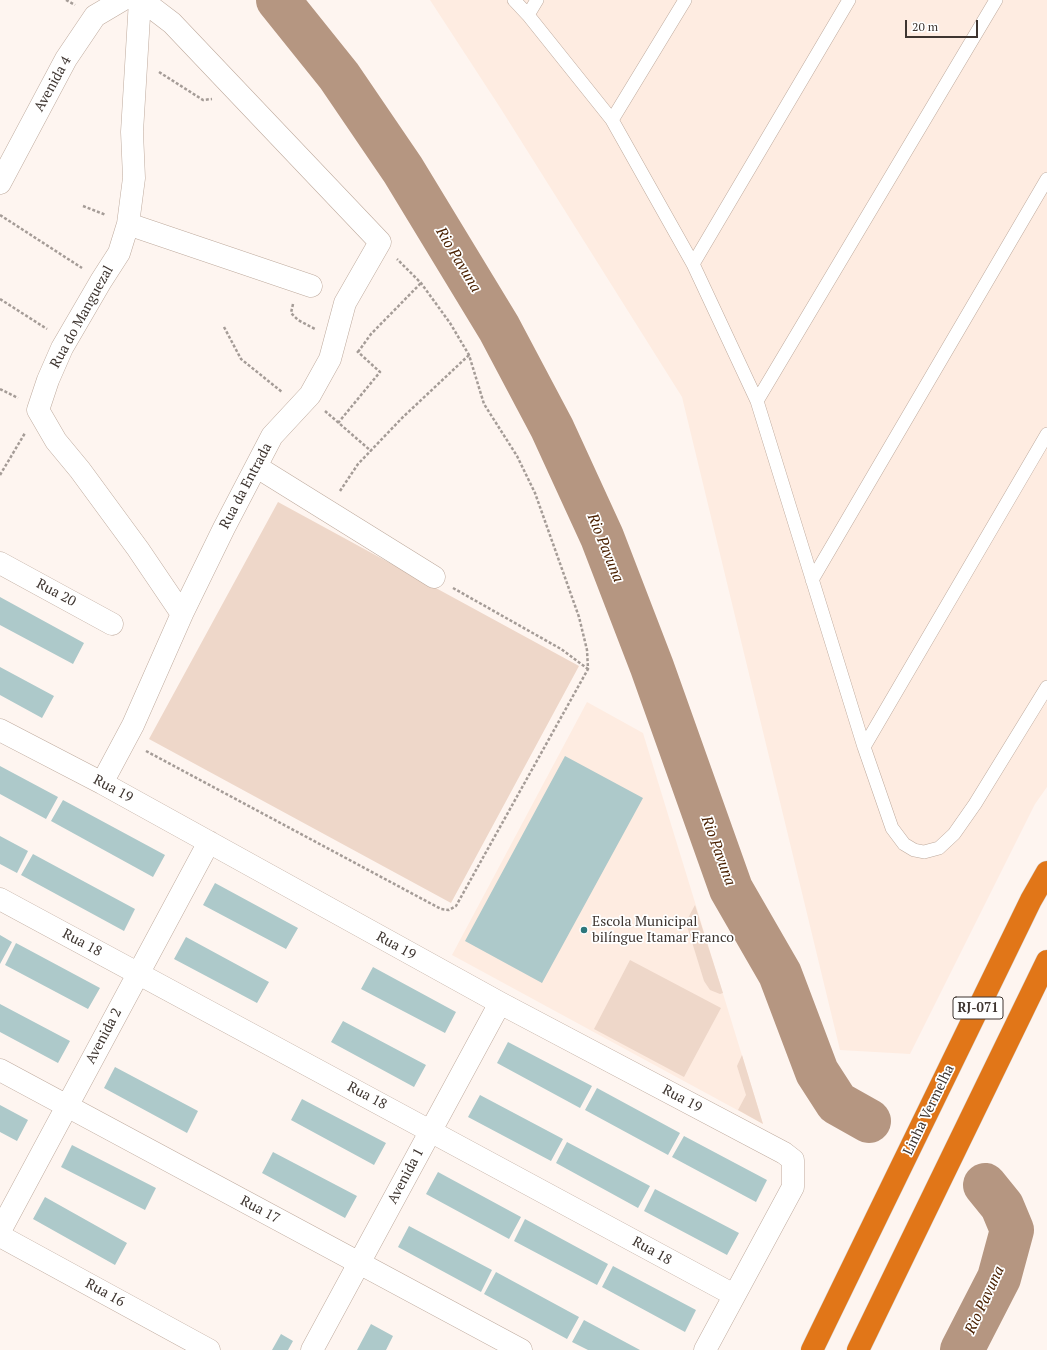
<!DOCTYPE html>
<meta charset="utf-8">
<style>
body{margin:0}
#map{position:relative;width:1047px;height:1350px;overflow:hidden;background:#fef5f0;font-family:"PT Serif",serif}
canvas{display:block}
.scale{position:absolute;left:905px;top:20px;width:73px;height:18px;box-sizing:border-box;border:2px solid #3e3530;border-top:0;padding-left:5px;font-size:12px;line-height:14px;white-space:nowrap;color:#3e3530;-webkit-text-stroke:3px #fff;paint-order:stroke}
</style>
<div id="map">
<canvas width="1047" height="1350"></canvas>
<div class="scale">20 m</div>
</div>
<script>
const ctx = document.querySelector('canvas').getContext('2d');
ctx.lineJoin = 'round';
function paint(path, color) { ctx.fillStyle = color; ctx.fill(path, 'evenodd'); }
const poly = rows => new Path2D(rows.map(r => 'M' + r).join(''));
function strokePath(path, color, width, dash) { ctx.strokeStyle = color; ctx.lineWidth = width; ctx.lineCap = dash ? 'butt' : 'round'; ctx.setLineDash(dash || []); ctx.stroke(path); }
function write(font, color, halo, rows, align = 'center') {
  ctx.font = font + ' "PT Serif",serif'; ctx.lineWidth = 3.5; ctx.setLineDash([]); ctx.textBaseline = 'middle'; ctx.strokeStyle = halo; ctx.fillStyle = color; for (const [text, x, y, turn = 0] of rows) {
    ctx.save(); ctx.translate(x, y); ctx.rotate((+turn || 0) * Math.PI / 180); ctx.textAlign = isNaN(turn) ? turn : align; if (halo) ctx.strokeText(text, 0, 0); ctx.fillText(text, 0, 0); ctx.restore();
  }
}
paint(poly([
 [430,0,1047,0,1047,787,1035,804,910,1054,840,1050,682,397,501,109],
 [587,702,643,733,763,1124,452,955]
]), '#feece1');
paint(poly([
 [278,502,579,666,451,903,149,739],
 [695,905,723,993,720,994,710,990,704,981,687,926,688,918],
 [630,960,721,1008,684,1077,594,1029],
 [742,1055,763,1124,738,1110,746,1095,737,1066]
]), '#eed7c9');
strokePath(poly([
 [278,0,339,76,403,170,499,328,552,428,602,537,652,667,731,889,780,974,817,1072,837,1103,869,1121],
 [962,1350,999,1278,1012,1230,1002,1206,985,1185]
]), '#b59681', 44);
paint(poly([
 [0,597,84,643,73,664,0,625],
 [0,667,54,696,42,718,0,695],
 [565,756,643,798,542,983,465,941],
 [0,766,58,797,46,819,0,794],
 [63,800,165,855,153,877,51,821],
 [0,836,28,851,17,873,0,864],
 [33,854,135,909,124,931,21,875],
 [215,883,298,928,286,949,203,905],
 [0,935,12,942,0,964],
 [186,937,269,982,257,1003,174,959],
 [16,943,100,988,88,1009,5,965],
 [373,967,456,1012,445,1033,361,989],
 [0,1004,70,1041,58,1063,0,1032],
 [343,1021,426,1065,414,1087,331,1042],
 [508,1042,592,1086,580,1108,497,1063],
 [115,1067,198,1111,187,1133,104,1088],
 [597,1088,680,1133,668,1155,585,1110],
 [480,1095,563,1139,551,1161,468,1117],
 [302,1099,386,1143,374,1165,291,1120],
 [0,1105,28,1120,17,1141,0,1132],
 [684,1136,767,1180,756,1202,672,1157],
 [567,1142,650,1186,638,1208,556,1163],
 [72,1145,156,1188,145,1210,61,1167],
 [273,1152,357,1196,345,1218,262,1173],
 [438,1172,521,1217,509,1239,426,1194],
 [655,1189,739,1233,727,1255,644,1211],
 [45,1197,127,1243,115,1265,33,1219],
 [525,1219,608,1264,597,1285,514,1241],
 [409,1226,492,1270,481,1292,398,1247],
 [613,1266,696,1310,685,1332,602,1287],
 [496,1272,579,1317,567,1339,484,1294],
 [584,1320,640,1350,588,1350,572,1342],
 [371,1324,393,1336,386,1350,357,1350],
 [281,1334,293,1341,288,1350,272,1350]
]), '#adc9ca');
const service = poly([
 [514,0,528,15,612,120,693,264,757,401,864,747,892,828,904,844,914,850,924,852,939,848,954,834,975,804,1047,687],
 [528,15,537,0],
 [612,120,685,0],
 [693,264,849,0],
 [757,401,996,0],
 [812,580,1047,179],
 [864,747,1047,434]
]);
const minor = poly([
 [140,0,132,132,134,178,128,224,119,253,101,281,62,348,48,380,38,410,56,441,80,470,138,549,182,614],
 [0,183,66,59,95,16,122,0],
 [128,224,311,286],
 [257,467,434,577],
 [0,563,112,624],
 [0,730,102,783,500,1003,784,1153,793,1160,793,1187,705,1350],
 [102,783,133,725,182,614,224,528,272,436,310,395,330,359,345,303,380,242,172,23,142,0],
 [0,899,734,1295],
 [0,1070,521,1350],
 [0,1231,209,842],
 [0,1236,209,1350],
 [312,1350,500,1003]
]);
const motorway = poly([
 [812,1350,1031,900,1047,872],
 [858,1350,1047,961]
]);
strokePath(service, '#beaa9d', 14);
strokePath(minor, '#beaa9d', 23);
strokePath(motorway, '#d5d3d1', 23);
strokePath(poly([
 [66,0,75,5],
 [159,72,203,100,212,99],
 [83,206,106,215],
 [0,215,82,268],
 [0,299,47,329],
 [293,304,291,313,298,320,315,329],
 [224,327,241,359,282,392],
 [358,352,371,334,421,283],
 [0,389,18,398],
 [325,411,371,451],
 [338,423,380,372,357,351],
 [0,475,25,433],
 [340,491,358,464,402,418,469,355],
 [453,588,561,649,588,669],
 [146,751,441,909,449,910,456,906,588,669,587,650,579,617,535,493,517,456,484,404,469,355,450,323,421,283,397,259]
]), '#a59c97', 2.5, [3, 2]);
strokePath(service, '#fff', 13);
strokePath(minor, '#fff', 22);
strokePath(motorway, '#e17618', 22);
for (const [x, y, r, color] of [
 [584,930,4,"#2d777b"]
]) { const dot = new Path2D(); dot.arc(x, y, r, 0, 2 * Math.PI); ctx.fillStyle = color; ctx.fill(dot); strokePath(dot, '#fff', 1.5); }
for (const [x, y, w] of [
 [978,1008,50]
]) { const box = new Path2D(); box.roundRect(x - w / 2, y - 11, w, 22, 3); ctx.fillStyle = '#fff'; ctx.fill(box); strokePath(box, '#3e3530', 1); }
write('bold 13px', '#3e3530', null, [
 ["RJ-071",978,1008]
]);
write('14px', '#3e3530', '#fff', [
 ["Avenida 4",53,84,-61],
 ["Rua do Manguezal",82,317,-61],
 ["Rua da Entrada",246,486,-62],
 ["Rua 20",56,593,28],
 ["Rua 19",113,789,28],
 ["Rua 18",82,943,28],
 ["Rua 19",396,946,29],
 ["Avenida 2",104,1036,-62],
 ["Rua 18",367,1096,28],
 ["Rua 19",682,1099,28],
 ["Linha Vermelha",929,1110,-64],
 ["Avenida 1",406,1176,-62],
 ["Rua 17",260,1210,28],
 ["Rua 18",652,1251,29],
 ["Rua 16",105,1293,29]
]);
write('14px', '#3e3530', '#fff', [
 ["Escola Municipal",592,922],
 ["bilíngue Itamar Franco",592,938]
], 'left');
write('italic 15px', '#4a2000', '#fff', [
 ["Rio Pavuna",458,260,59],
 ["Rio Pavuna",605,548,68],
 ["Rio Pavuna",718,851,70],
 ["Rio Pavuna",985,1300,-65]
]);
</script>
